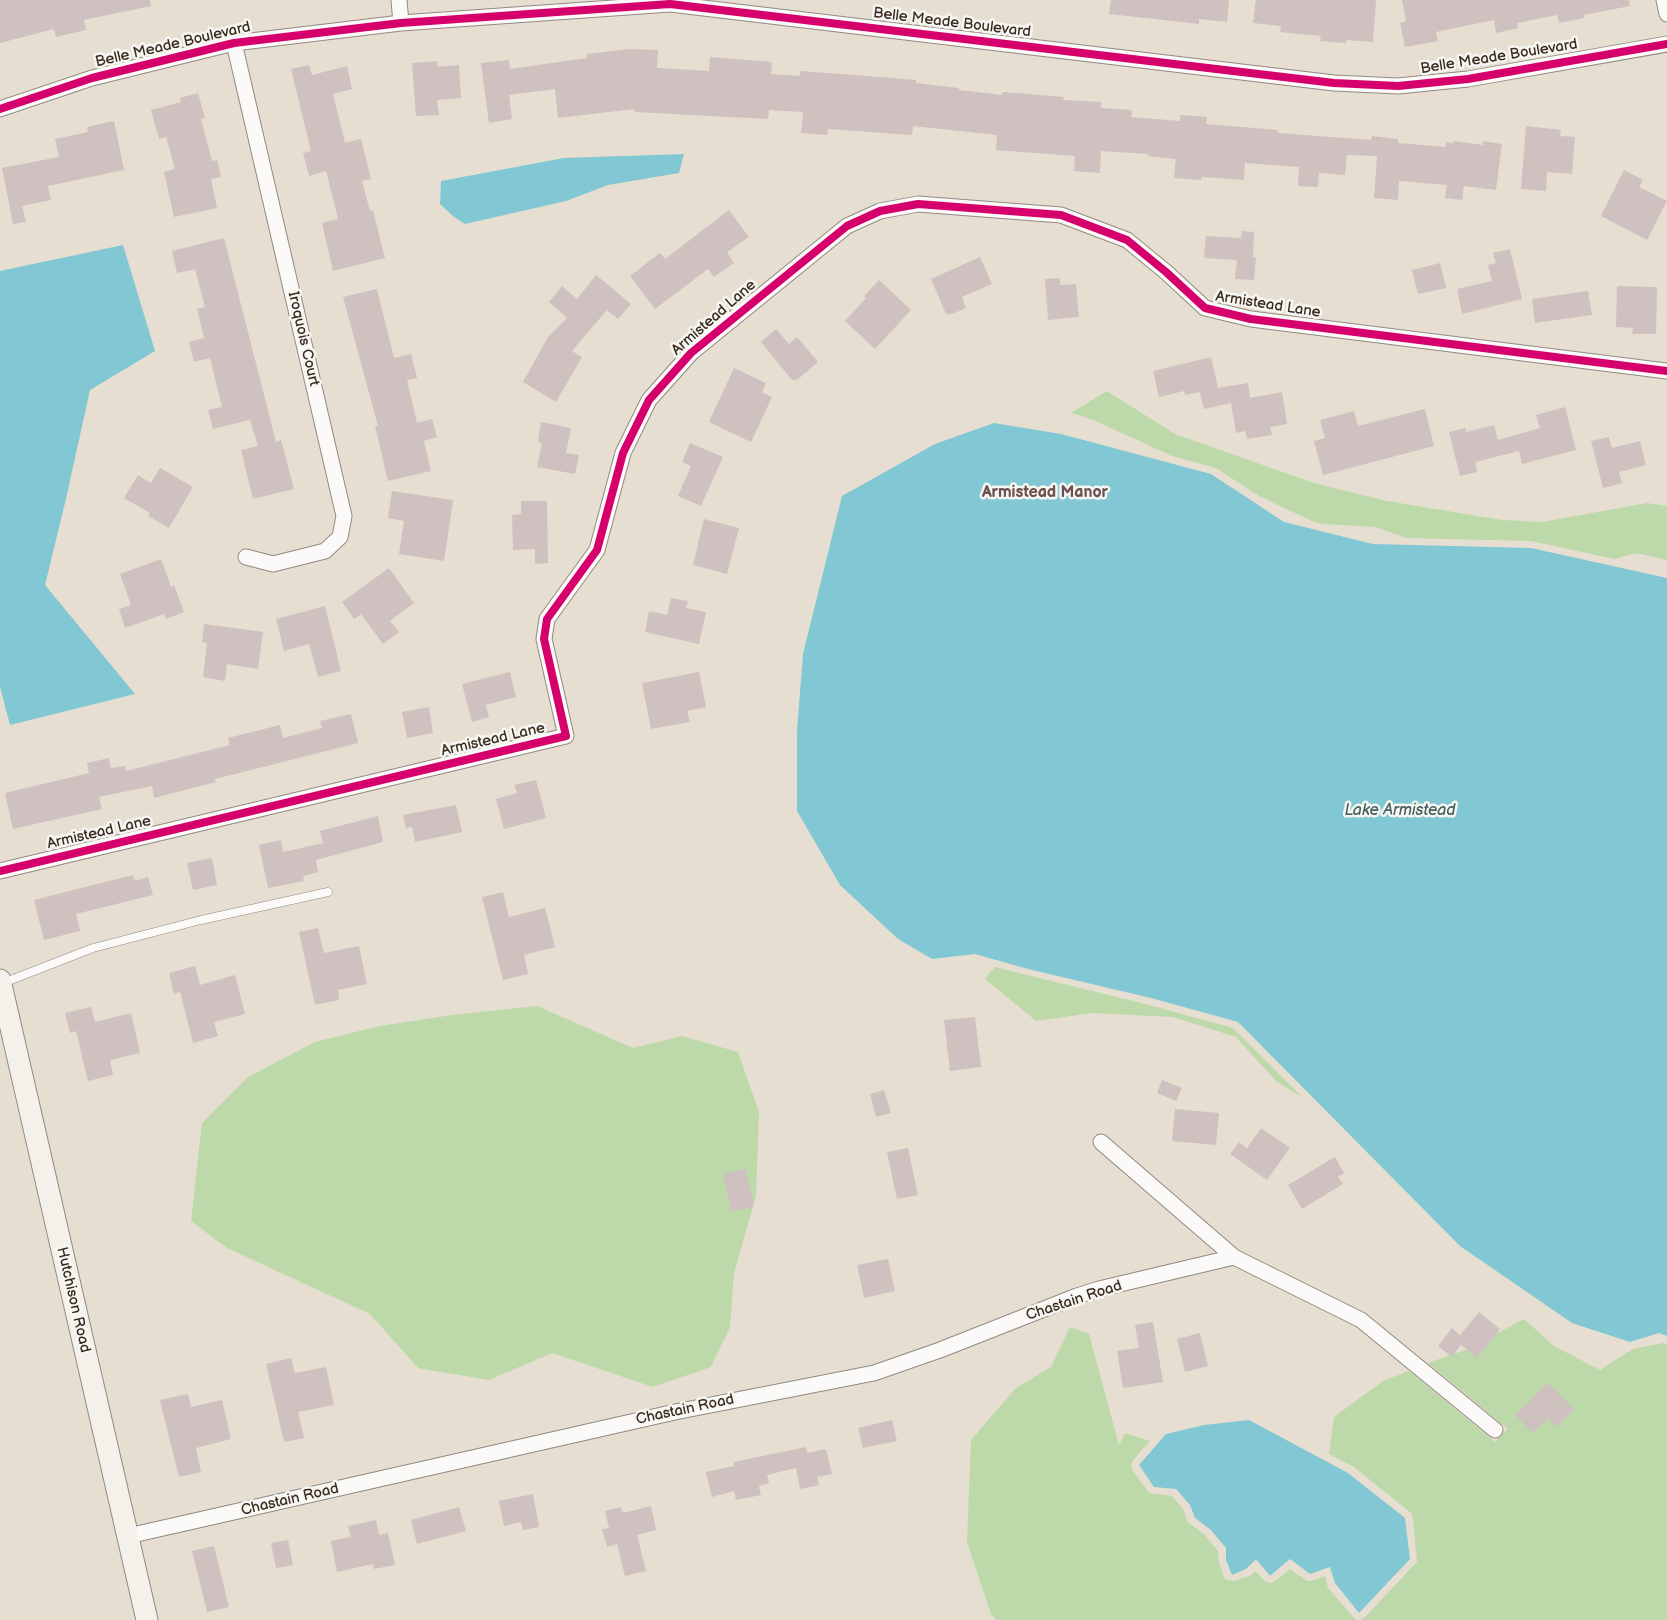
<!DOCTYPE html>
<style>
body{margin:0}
canvas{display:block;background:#e6ded0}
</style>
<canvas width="1667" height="1620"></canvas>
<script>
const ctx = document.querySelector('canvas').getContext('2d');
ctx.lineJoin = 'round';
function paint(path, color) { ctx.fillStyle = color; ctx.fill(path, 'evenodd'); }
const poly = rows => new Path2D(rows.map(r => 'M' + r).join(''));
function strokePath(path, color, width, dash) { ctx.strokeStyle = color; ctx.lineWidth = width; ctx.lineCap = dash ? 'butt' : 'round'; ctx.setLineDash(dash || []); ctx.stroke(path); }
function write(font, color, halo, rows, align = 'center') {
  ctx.font = font + ' "Balsamiq Sans",sans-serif'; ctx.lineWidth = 5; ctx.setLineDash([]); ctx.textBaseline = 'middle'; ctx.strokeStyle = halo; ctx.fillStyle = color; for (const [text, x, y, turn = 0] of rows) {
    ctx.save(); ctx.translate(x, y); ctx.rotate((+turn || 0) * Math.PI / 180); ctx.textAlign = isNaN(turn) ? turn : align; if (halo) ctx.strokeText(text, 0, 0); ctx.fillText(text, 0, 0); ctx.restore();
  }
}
paint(poly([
 [1107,391,1175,434,1314,483,1387,501,1502,520,1542,522,1647,503,1667,506,1667,560,1636,553,1614,559,1531,541,1406,538,1376,527,1323,524,1314,522,1259,496,1216,468,1172,456,1091,419,1071,413],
 [995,967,1149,1005,1233,1028,1303,1098,1276,1081,1236,1037,1173,1017,1092,1013,1036,1021,985,979],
 [537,1006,633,1048,682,1036,738,1052,759,1112,756,1196,734,1273,730,1327,711,1367,653,1387,552,1353,489,1380,418,1368,370,1314,227,1248,191,1221,202,1123,248,1077,315,1042,380,1026,452,1015],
 [1524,1319,1554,1346,1600,1370,1633,1349,1663,1343,1667,1344,1667,1620,1360,1620,1365,1617,1417,1562,1413,1518,1411,1513,1354,1467,1329,1454,1334,1417,1383,1381,1409,1371,1495,1442,1508,1429,1428,1363,1468,1349],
 [1070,1327,1089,1334,1119,1445,1125,1433,1150,1441,1133,1460,1131,1465,1132,1469,1149,1493,1172,1496,1183,1509,1188,1522,1205,1535,1218,1551,1219,1563,1224,1577,1227,1580,1235,1581,1251,1575,1255,1571,1265,1581,1270,1583,1275,1581,1290,1569,1307,1581,1312,1581,1325,1576,1328,1588,1354,1618,1358,1620,997,1620,991,1614,967,1542,971,1440,1016,1388,1051,1367]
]), '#bdd9a9');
paint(poly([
 [684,154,679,173,608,185,566,201,465,224,453,216,440,204,441,181,564,158],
 [123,245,155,351,90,390,65,503,45,585,135,694,10,725,0,687,0,271],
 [994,423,1061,434,1211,474,1284,522,1373,544,1531,548,1667,578,1667,1336,1659,1333,1630,1342,1572,1323,1460,1246,1238,1022,1151,998,1028,969,975,954,932,959,898,939,840,885,797,811,797,731,803,654,842,496,935,444],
 [1249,1420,1348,1473,1405,1518,1410,1559,1359,1613,1335,1583,1330,1567,1310,1574,1290,1559,1270,1576,1256,1559,1246,1569,1232,1575,1226,1560,1226,1548,1211,1530,1195,1518,1190,1505,1176,1489,1154,1487,1139,1465,1166,1434,1204,1425]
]), '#82c7d4');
paint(poly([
 [0,0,150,0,151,6,84,20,86,30,56,37,54,29,0,43],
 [1111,0,1229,0,1227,22,1199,19,1199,24,1109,14],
 [1256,0,1376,0,1373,42,1346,40,1346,43,1320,41,1321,36,1280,32,1281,26,1253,23],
 [1402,0,1629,0,1630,6,1584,15,1584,18,1559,23,1557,15,1517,23,1518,28,1496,33,1494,20,1436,32,1438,41,1405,47,1400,23,1406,21],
 [629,49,658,50,657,68,709,71,710,57,772,62,771,74,800,76,800,71,855,75,916,80,916,83,959,88,959,90,1002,95,1003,92,1064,97,1063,100,1101,102,1101,108,1132,110,1131,117,1180,121,1180,115,1207,117,1206,124,1278,130,1278,133,1371,140,1372,136,1398,139,1398,143,1446,147,1446,142,1454,143,1454,141,1483,145,1483,141,1502,144,1496,190,1464,186,1462,200,1445,198,1447,185,1399,181,1398,200,1374,198,1377,156,1347,155,1345,175,1319,173,1318,187,1298,186,1299,167,1245,163,1244,180,1202,177,1201,180,1174,178,1176,159,1148,156,1149,154,1101,151,1100,173,1074,171,1075,156,996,150,997,135,913,126,912,135,828,129,827,135,801,133,803,112,769,110,768,119,634,112,634,109,558,118,555,89,509,95,512,119,489,123,481,63,509,60,510,69,587,58,587,54],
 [437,61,438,67,459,65,461,98,437,100,439,115,416,116,412,63],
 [309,65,312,75,347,66,352,89,333,94,345,143,361,139,371,179,362,181,370,211,373,211,385,258,333,271,322,223,338,219,326,171,309,176,303,153,311,151,291,69],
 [198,93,205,118,201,119,212,161,217,160,221,177,211,179,217,208,174,217,164,172,175,169,166,137,159,139,151,110,181,102,180,98],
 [114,121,124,170,48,186,51,200,22,206,26,222,13,224,2,168,59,157,55,139,88,132,87,127],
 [1526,126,1561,130,1560,136,1575,137,1572,174,1547,172,1546,191,1521,189],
 [1624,170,1643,180,1639,187,1667,201,1647,240,1601,216],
 [729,210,749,237,727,252,734,263,714,277,708,269,655,309,630,276,660,253,665,259],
 [1242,231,1254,232,1253,257,1256,257,1254,280,1235,279,1237,260,1204,258,1206,236,1241,238],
 [224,238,276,442,281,440,294,489,253,499,241,450,258,446,250,420,213,429,208,410,222,407,210,358,194,362,189,342,204,338,197,309,205,307,195,269,177,273,172,251],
 [1510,249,1522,299,1462,314,1457,289,1492,281,1488,265,1496,263,1493,253],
 [980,257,992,284,962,297,966,308,952,314,946,314,931,279],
 [1440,263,1446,288,1418,294,1412,270],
 [596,275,631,304,618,319,607,310,572,351,582,357,556,402,523,382,548,337,567,318,549,302,562,286,577,299],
 [1060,278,1060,285,1076,284,1079,317,1048,320,1045,279],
 [879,280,911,310,875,349,845,321,866,298,864,296],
 [1617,286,1657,287,1656,334,1632,334,1633,328,1616,327],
 [377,289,394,358,411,354,417,378,407,380,417,423,432,419,437,437,424,441,431,471,388,481,375,426,378,426,343,297],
 [1588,291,1592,315,1535,323,1532,299],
 [776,329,789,344,797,337,818,362,797,380,792,380,761,342],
 [1211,357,1218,388,1248,383,1250,398,1282,392,1287,424,1270,427,1272,435,1247,439,1245,431,1236,433,1231,403,1204,409,1200,392,1185,395,1184,391,1159,397,1153,371],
 [734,368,766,383,762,392,772,397,751,442,709,422],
 [1565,407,1576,450,1522,464,1519,451,1475,462,1477,472,1460,476,1449,432,1466,428,1466,432,1494,425,1498,440,1540,428,1536,415],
 [1425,409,1434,446,1323,475,1314,441,1325,438,1320,420,1354,411,1358,426],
 [541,422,571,428,566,453,579,455,575,474,537,467,542,443,538,442],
 [1609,437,1612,448,1640,441,1646,465,1619,472,1622,483,1603,488,1591,441],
 [690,443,723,457,701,506,678,496,691,466,682,462],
 [160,468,193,487,169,528,148,516,150,513,124,498,138,475,151,483],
 [392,491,453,500,444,561,399,554,404,521,388,518],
 [521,501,547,501,548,563,535,564,535,549,513,550,512,515,521,514],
 [704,519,739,528,727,574,693,565],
 [161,559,171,587,174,585,184,612,166,619,164,614,125,628,119,609,131,605,120,574],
 [389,568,414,603,390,621,399,632,383,644,361,614,354,619,342,602],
 [671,598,688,601,686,608,706,612,699,644,645,632,649,611,667,615],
 [325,606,341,671,318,677,309,644,284,651,276,619],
 [204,624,263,632,258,669,227,664,225,681,203,677,207,643,202,642],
 [510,672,516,697,486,705,489,717,472,722,462,684],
 [699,672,706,707,687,711,690,722,651,729,642,683],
 [429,707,433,733,407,738,402,712],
 [351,714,358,743,215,779,216,782,154,798,152,786,99,797,102,809,13,829,5,793,89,773,87,763,109,758,111,768,125,766,126,771,230,745,228,738,280,725,283,738,322,728,320,721],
 [536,780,546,818,504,829,496,799,517,793,514,785],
 [456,805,462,832,415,842,412,827,406,828,403,815],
 [378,816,383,842,316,860,318,872,303,876,304,881,268,888,259,845,281,840,283,852,323,843,320,831],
 [212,858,217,885,193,890,187,863],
 [133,875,135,881,148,877,153,895,76,914,80,931,44,940,34,900],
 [503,892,509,917,545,908,555,947,524,955,528,974,503,980,482,897],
 [318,928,324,953,359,946,367,984,338,990,339,1000,315,1005,299,932],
 [195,966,200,985,235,975,245,1014,214,1022,218,1036,193,1043,180,992,174,994,169,973],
 [91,1007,95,1022,131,1013,140,1053,110,1060,113,1075,88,1081,76,1031,70,1033,65,1013],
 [975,1017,981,1067,950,1071,944,1020],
 [1162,1080,1182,1088,1176,1101,1157,1093],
 [884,1090,891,1113,876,1117,870,1094],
 [1175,1109,1219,1113,1216,1145,1172,1141],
 [1261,1128,1290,1148,1267,1180,1230,1154,1239,1142,1247,1148],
 [908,1148,918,1195,897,1199,887,1152],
 [1335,1157,1344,1173,1338,1177,1343,1184,1302,1209,1288,1185],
 [746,1169,754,1207,731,1211,723,1174],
 [888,1259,895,1291,864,1298,857,1265],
 [1479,1312,1500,1329,1477,1358,1461,1345,1452,1357,1438,1346,1452,1328,1460,1335],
 [1153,1322,1163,1382,1123,1388,1117,1351,1139,1348,1135,1325],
 [1200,1333,1208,1366,1185,1372,1177,1339],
 [291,1358,295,1373,326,1367,334,1405,298,1412,304,1438,284,1442,266,1364],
 [1548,1383,1574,1410,1556,1427,1548,1418,1533,1433,1515,1415],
 [188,1394,191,1407,222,1400,231,1439,196,1448,201,1472,179,1477,160,1400],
 [892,1420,897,1441,863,1448,858,1428],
 [806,1447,807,1453,826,1449,832,1474,817,1477,819,1485,800,1489,796,1468,767,1475,769,1483,759,1486,761,1495,736,1500,734,1491,712,1497,706,1472,734,1466,734,1462],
 [533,1494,539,1527,523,1530,521,1522,504,1526,499,1501],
 [651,1506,656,1530,637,1535,646,1571,625,1576,617,1544,607,1547,602,1529,609,1528,605,1511,621,1507,623,1513],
 [459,1507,466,1531,417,1544,411,1520],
 [376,1520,379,1535,388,1533,395,1565,374,1569,373,1564,337,1572,331,1541,351,1537,348,1526],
 [288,1540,293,1565,276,1568,271,1543],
 [214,1546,229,1607,207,1612,192,1551]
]), '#cfc1bf');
const lane = poly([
 [3,983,93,948,201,920,328,892]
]);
const street = poly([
 [399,0,401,23],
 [1664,0,1667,14],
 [234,43,344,516,340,537,325,551,273,564,246,557],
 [0,109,92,78,234,43,401,23,670,4,1334,83,1398,86,1468,79,1667,44],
 [0,871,566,736,544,639,547,619,597,550,623,453,649,400,691,353,847,226,880,211,918,204,1061,215,1127,240,1166,272,1205,308,1251,319,1667,371],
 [1101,1142,1234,1257],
 [128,1536,675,1412,874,1373,940,1350,1077,1296,1099,1289,1234,1257,1361,1320,1495,1430]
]);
const secondary = poly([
 [0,980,147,1620]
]);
strokePath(lane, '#918a81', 9);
strokePath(street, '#918a81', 17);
strokePath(secondary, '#918a81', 23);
strokePath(lane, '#fbfaf8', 8);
strokePath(street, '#fbfaf8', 15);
strokePath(secondary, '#f4f0ea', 21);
strokePath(poly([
 [0,109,92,78,234,43,401,23,670,4,1334,83,1398,86,1468,79,1667,44],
 [0,871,566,736,544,639,547,619,597,550,623,453,649,400,691,353,847,226,880,211,918,204,1061,215,1127,240,1166,272,1205,308,1251,319,1667,371]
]), '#d6006c', 8);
write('15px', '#3b2a1e', '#f6f6f2', [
 ["Belle Meade Boulevard",952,23,7],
 ["Belle Meade Boulevard",173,45,-13],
 ["Belle Meade Boulevard",1499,57,-9],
 ["Armistead Lane",1268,305,9],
 ["Armistead Lane",714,318,-41],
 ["Iroquois Court",303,339,77],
 ["Armistead Lane",493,740,-13],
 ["Armistead Lane",99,833,-13],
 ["Hutchison Road",73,1300,77],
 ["Chastain Road",1074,1301,-18],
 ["Chastain Road",685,1410,-12],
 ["Chastain Road",290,1500,-13]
]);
write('bold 16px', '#6f5050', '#f6f6f2', [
 ["Armistead Manor",1045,493]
]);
write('italic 16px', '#455d5e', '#f6f6f2', [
 ["Lake Armistead",1400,811]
]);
</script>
